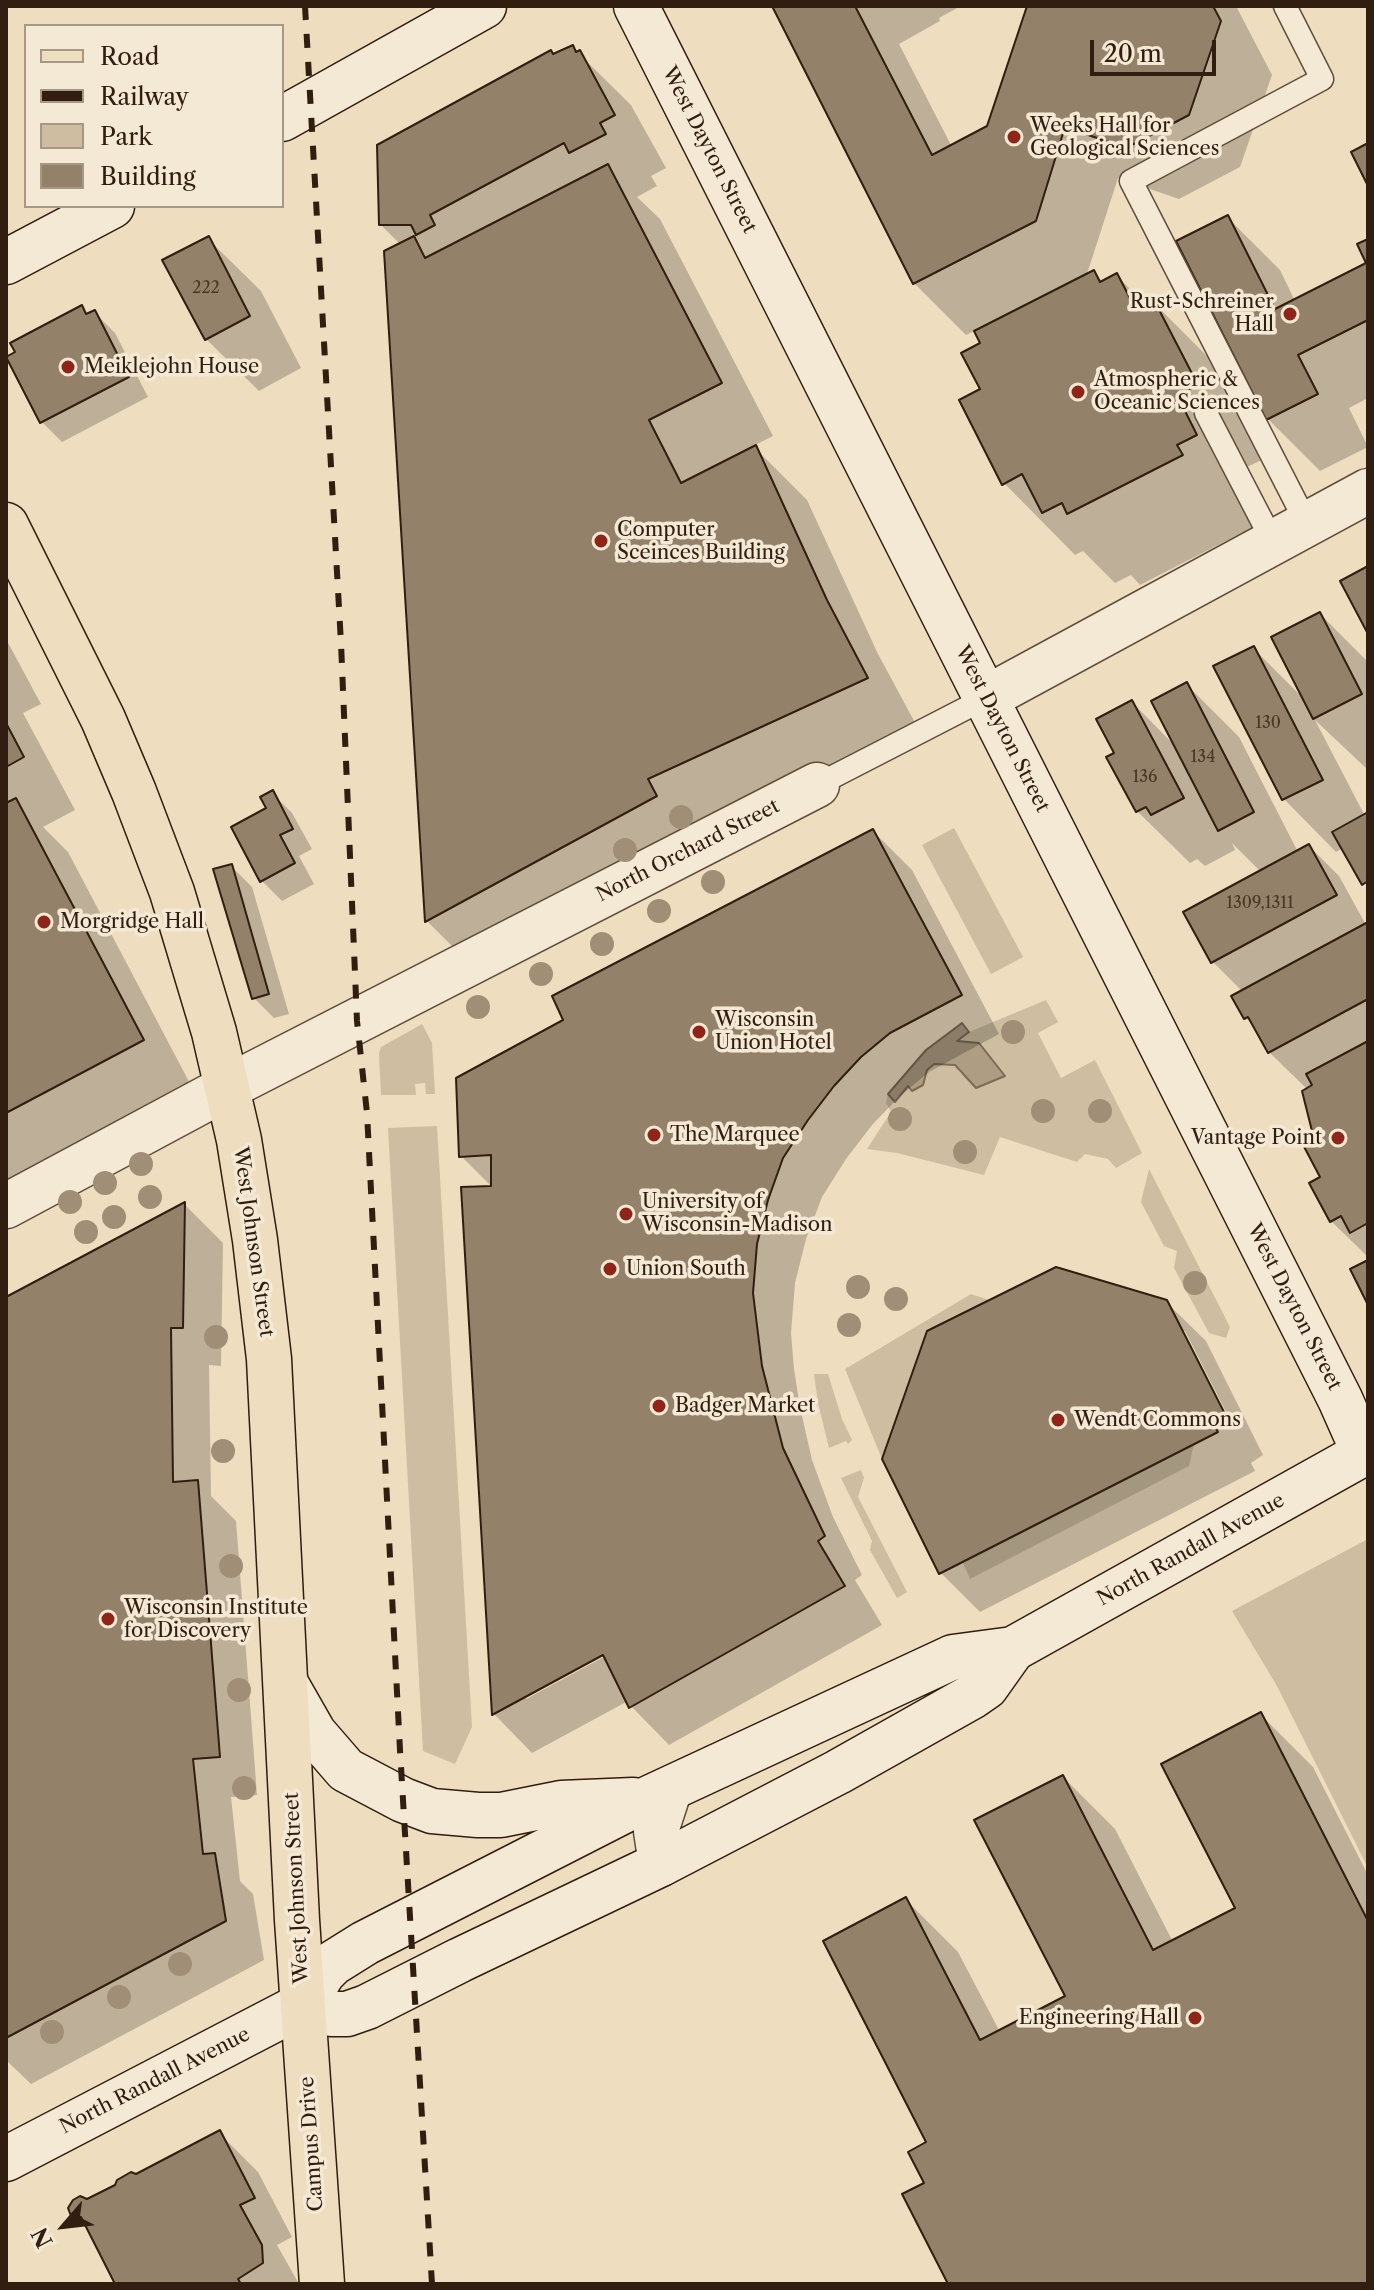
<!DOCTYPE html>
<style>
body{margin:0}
#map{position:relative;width:1374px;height:2290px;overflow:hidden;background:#eeddbe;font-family:"Libre Caslon Text",serif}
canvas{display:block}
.frame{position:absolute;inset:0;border:8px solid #311e10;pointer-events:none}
.legend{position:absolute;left:24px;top:24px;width:260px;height:184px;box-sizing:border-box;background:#f4e9d5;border:2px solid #a69886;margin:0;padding:10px 14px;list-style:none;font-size:24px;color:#311e10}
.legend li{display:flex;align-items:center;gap:16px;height:40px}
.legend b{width:40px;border:2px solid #a69886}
.north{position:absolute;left:24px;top:2186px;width:80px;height:80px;-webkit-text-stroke:6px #f4e9d5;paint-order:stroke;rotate:242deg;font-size:22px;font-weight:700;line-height:32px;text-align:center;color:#311e10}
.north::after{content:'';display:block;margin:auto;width:28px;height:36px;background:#311e10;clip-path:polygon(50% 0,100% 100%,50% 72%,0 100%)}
.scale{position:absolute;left:1090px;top:40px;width:126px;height:36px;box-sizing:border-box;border:4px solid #311e10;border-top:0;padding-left:10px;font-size:24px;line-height:28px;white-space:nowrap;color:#311e10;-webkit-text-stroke:6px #f4e9d5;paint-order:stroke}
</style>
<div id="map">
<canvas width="1374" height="2290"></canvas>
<div class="frame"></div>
<ul class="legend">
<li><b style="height:10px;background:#eeddbe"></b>Road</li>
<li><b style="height:10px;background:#311e10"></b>Railway</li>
<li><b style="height:22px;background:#cebda0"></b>Park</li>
<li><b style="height:22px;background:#93816a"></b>Building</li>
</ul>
<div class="north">N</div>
<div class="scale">20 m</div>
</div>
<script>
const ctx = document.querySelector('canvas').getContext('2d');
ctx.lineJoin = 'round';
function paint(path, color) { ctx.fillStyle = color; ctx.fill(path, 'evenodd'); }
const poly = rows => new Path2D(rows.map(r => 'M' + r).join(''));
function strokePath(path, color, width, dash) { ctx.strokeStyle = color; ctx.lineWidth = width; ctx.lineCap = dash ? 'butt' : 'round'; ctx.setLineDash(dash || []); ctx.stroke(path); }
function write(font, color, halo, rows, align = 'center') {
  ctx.font = font + ' "Libre Caslon Text",serif'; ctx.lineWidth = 7; ctx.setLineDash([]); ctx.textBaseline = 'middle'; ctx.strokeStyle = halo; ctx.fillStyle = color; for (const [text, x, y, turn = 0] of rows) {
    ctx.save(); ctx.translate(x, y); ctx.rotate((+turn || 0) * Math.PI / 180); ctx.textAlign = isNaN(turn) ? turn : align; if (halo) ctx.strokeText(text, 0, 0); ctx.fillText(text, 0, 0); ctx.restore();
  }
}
paint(poly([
 [954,828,1023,957,991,974,922,845],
 [1046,1000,1058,1022,1038,1033,1061,1078,1095,1060,1142,1153,1116,1168,1108,1159,1085,1154,1077,1162,1000,1137,984,1175,897,1153,867,1149,891,1112,886,1103,888,1094,896,1102,908,1085,916,1089,927,1070,934,1064,955,1065,961,1074,1004,1076,979,1043,956,1041,969,1032],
 [422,1024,432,1043,435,1094,426,1094,425,1083,415,1084,416,1095,381,1095,379,1054,381,1047],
 [437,1126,472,1727,455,1764,423,1751,388,1128],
 [1149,1169,1230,1327,1226,1338,1209,1333,1174,1268,1177,1251,1164,1246,1141,1202],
 [971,1294,989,1300,927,1331,882,1459,845,1369],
 [814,1374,828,1374,842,1419,852,1440,848,1444,846,1441,829,1448,818,1403],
 [1194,1444,1189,1466,970,1579,963,1563],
 [861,1470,864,1478,858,1497,907,1592,897,1598,870,1550,872,1541,841,1478],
 [1368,1539,1368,1868,1277,1686,1232,1611]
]), '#cebda0');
const water = poly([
 [962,1023,969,1032,957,1041,979,1043,1005,1076,976,1088,955,1065,934,1064,927,1070,923,1085,912,1091,908,1086,895,1102,888,1094,926,1050,962,1023]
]);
paint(water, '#ae9c83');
strokePath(water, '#7c6a55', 2);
paint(poly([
 [774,6,961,6,939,18,940,21,899,44,952,147,989,127,1029,6,1236,6,1272,75,1240,167,1179,199,1118,178,1086,277,1094,273,1103,282,1117,276,1147,306,1154,303,1225,374,1268,457,1247,467,1267,506,1247,516,1253,527,1140,585,1131,575,1115,583,1083,551,1075,555,1004,483,982,390,983,343,976,330,966,335,914,283],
 [572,47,631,105,666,168,651,176,657,186,637,197,660,219,773,436,753,446,807,500,878,654,919,730,479,973,427,921,401,245,381,225,554,56],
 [1227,217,1280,270,1295,301,1368,264,1368,398,1349,408,1368,447,1320,471,1268,419],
 [208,239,261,291,301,368,259,391,206,339],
 [82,308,89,315,94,312,115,333,148,397,62,442,42,422],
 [1320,614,1368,662,1368,770,1315,720,1365,816,1368,814,1368,888,1343,848,1336,852,1284,799,1216,667,1253,648,1304,699],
 [6,639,41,704,23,713,75,810,43,827,68,852,195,1093,6,1192],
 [1187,685,1239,737,1298,852,1309,846,1339,876,1366,925,1368,924,1368,1257,1331,1221,1308,1090,1269,1052,1257,1029,1246,1018,1234,997,1243,992,1213,962,1186,913,1261,872,1232,843,1235,850,1205,866,1197,859,1190,863,1137,811,1117,754,1132,702,1175,746],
 [272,793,292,813,312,849,299,856,314,884,282,901,262,881,268,809],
 [873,831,912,870,999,1034,929,1072,900,1096,872,1125,846,1159,822,1197,806,1239,795,1283,791,1333,794,1369,800,1407,812,1460,833,1517,862,1575,855,1580,882,1625,669,1745,631,1706,628,1701,532,1753,494,1714,463,1189,492,1187,461,1156,566,1021],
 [611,1648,613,1652,526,1699,526,1694],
 [231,866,252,887,289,1014,274,1018,254,998],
 [185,1205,223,1243,221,1366,209,1365,211,1496,236,1521,257,1795,231,1797,240,1881,253,1894,264,1960,31,2084,6,2060,6,1299],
 [1166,1302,1206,1341,1263,1455,1251,1463,1255,1471,980,1612,941,1573,884,1459],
 [1181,1331,1185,1331,1232,1424,1229,1426],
 [1261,1715,1313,1767,1368,1875,1368,2284,950,2284,926,2184,928,2143,906,1900,958,1952,1000,2032,1068,1997,1063,1777,1115,1829,1173,1942,1237,1909],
 [219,2133,258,2172,292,2237,277,2245,299,2284,117,2284,91,2232,73,2214,87,2201]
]), '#0003');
const building = poly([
 [772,6,855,6,932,155,987,126,1027,6,1213,6,1221,21,1189,115,1126,148,1065,127,1036,221,913,284,772,6],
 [573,45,576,52,580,50,615,115,600,123,606,134,569,153,564,143,430,215,435,225,416,235,411,225,379,225,377,145,551,50,553,54,573,45],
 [1368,143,1368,186,1351,152,1368,143],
 [608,164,722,383,649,420,681,483,756,445,827,600,868,678,648,779,657,796,425,922,384,251,414,236,425,258,608,164],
 [1228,215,1275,309,1366,263,1357,244,1368,239,1368,320,1298,355,1318,394,1266,420,1176,241,1228,215],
 [209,236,250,316,205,340,162,260,209,236],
 [1094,270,1100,282,1117,273,1136,310,1154,300,1198,385,1177,395,1197,435,1177,445,1183,455,1067,514,1062,503,1042,513,1022,474,1002,485,959,400,980,389,961,353,980,343,974,331,1094,270],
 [82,305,86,314,95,310,129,377,40,423,6,357,15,352,10,343,82,305],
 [1368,566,1368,634,1340,581,1368,566],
 [1320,612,1362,694,1313,719,1271,637,1320,612],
 [1254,646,1323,780,1282,800,1213,666,1254,646],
 [1187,682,1254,812,1218,831,1151,701,1187,682],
 [1132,700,1184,798,1151,815,1146,807,1136,812,1106,757,1114,753,1096,719,1132,700],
 [6,723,24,757,6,767,6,723],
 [273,790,293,829,280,835,295,863,260,882,231,827,266,808,260,797,273,790],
 [16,798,144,1040,6,1113,6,803,16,798],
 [1368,812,1368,881,1362,885,1332,832,1368,812],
 [873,829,962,995,890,1033,861,1057,834,1086,808,1120,783,1158,768,1200,757,1244,753,1293,762,1366,783,1448,825,1536,818,1541,845,1586,629,1708,603,1655,492,1715,461,1187,491,1186,491,1155,459,1157,456,1078,563,1020,552,996,873,829],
 [1309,844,1337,895,1211,963,1183,912,1309,844],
 [232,864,269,994,252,999,213,869,232,864],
 [1368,922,1368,999,1268,1053,1248,1017,1244,1019,1231,996,1368,922],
 [1368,1041,1368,1223,1350,1233,1341,1216,1330,1222,1309,1183,1320,1177,1301,1141,1313,1135,1302,1091,1312,1085,1306,1074,1368,1041],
 [185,1202,183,1328,171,1328,173,1482,198,1480,220,1757,193,1759,203,1854,215,1853,226,1921,6,2038,6,1297,185,1202],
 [1368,1260,1368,1305,1350,1269,1368,1260],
 [1056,1267,1167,1300,1226,1416,1213,1424,1218,1432,939,1574,882,1459,927,1331,1056,1267],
 [1261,1712,1368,1921,1368,2284,948,2284,902,2194,924,2183,908,2152,926,2142,823,1941,906,1897,980,2040,1065,1996,974,1820,1063,1775,1153,1950,1235,1908,1161,1764,1261,1712],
 [220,2130,255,2198,240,2205,262,2245,263,2263,238,2279,241,2284,115,2284,81,2217,71,2216,68,2208,73,2200,80,2196,87,2199,115,2185,117,2180,131,2172,136,2174,220,2130]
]);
paint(building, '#93816a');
strokePath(building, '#311e10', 2);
const lane = poly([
 [1285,6,1322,79,1131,181,1307,524],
 [1206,413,1273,542],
 [817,785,986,698]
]);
const street = poly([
 [986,698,1368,491],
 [6,1206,226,1088,817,785],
 [661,1864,656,1831,669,1791]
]);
const secondary = poly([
 [636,6,1340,1399,1364,1453],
 [282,119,484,6],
 [6,262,112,206],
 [286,1684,314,1733,346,1770,403,1800,432,1811,478,1815,501,1815,561,1803,633,1800],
 [304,2004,332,2014,347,2014,367,2007,460,1960,661,1864,838,1772,973,1696,986,1687,1013,1649],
 [6,2159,304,2004,323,1973,333,1963,365,1943,647,1799,953,1657,1013,1649,1368,1451]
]);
const primary = poly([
 [6,525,103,719,134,792,172,892,214,1032,239,1140,255,1240,269,1359,297,1920,322,2284]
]);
strokePath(lane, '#604e3c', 25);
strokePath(street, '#604e3c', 47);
strokePath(secondary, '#311e10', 47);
strokePath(primary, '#311e10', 47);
strokePath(lane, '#f4e9d5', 22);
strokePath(street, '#f4e9d5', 44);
strokePath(secondary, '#f4e9d5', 44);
strokePath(primary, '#eeddbe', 44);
strokePath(poly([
 [305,6,341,643,357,1021,367,1113,400,1750,432,2284]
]), '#311e10', 6, [14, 14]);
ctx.fillStyle = '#a08e76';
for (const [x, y] of [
 [681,817],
 [625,850],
 [713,882],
 [659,911],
 [602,944],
 [541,974],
 [478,1007],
 [1013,1032],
 [1043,1111],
 [1100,1111],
 [900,1119],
 [965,1152],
 [141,1164],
 [105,1183],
 [150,1197],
 [70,1202],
 [114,1217],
 [86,1232],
 [1195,1283],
 [858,1287],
 [896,1299],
 [849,1325],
 [216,1337],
 [223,1451],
 [231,1566],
 [239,1690],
 [244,1788],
 [180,1964],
 [119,1997],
 [52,2032]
]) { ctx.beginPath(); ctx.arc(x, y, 12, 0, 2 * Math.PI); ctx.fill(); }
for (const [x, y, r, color] of [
 [1014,137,8,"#8f2418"],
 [1290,314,8,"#8f2418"],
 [68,367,8,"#8f2418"],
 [1078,392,8,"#8f2418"],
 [601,541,8,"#8f2418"],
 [44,922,8,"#8f2418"],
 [699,1032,8,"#8f2418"],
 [654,1135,8,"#8f2418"],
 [1338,1138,8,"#8f2418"],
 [626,1214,8,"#8f2418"],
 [610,1269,8,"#8f2418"],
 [659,1406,8,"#8f2418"],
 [1058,1420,8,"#8f2418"],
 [108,1619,8,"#8f2418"],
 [1195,2018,8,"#8f2418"]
]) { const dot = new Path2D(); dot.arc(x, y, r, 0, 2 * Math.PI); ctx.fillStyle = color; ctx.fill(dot); strokePath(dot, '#f4e9d5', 3); }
write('16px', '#4a3726', null, [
 ["222",206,288],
 ["130",1268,723],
 ["134",1203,757],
 ["136",1145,777],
 ["1309,1311",1260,903]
]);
write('20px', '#311e10', '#f4e9d5', [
 ["Weeks Hall for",1030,126],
 ["Geological Sciences",1030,149],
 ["Rust-Schreiner",1274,302,"right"],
 ["Hall",1274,325,"right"],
 ["Meiklejohn House",84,367],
 ["Atmospheric &",1094,380],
 ["Oceanic Sciences",1094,403],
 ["Computer",617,530],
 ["Sceinces Building",617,553],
 ["Morgridge Hall",60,922],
 ["Wisconsin",715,1020],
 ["Union Hotel",715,1043],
 ["The Marquee",670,1135],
 ["Vantage Point",1322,1138,"right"],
 ["University of",642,1202],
 ["Wisconsin-Madison",642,1225],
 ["Union South",626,1269],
 ["Badger Market",675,1406],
 ["Wendt Commons",1074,1420],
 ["Wisconsin Institute",124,1608],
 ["for Discovery",124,1631],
 ["Engineering Hall",1179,2018,"right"]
], 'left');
write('20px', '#311e10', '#f4e9d5', [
 ["West Dayton Street",709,150,63],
 ["West Dayton Street",1002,729,63],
 ["North Orchard Street",688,851,-27],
 ["West Johnson Street",253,1242,82],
 ["West Dayton Street",1294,1307,63],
 ["North Randall Avenue",1191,1550,-29],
 ["West Johnson Street",297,1888,-93],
 ["North Randall Avenue",155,2081,-27],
 ["Campus Drive",312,2144,-94]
]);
</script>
